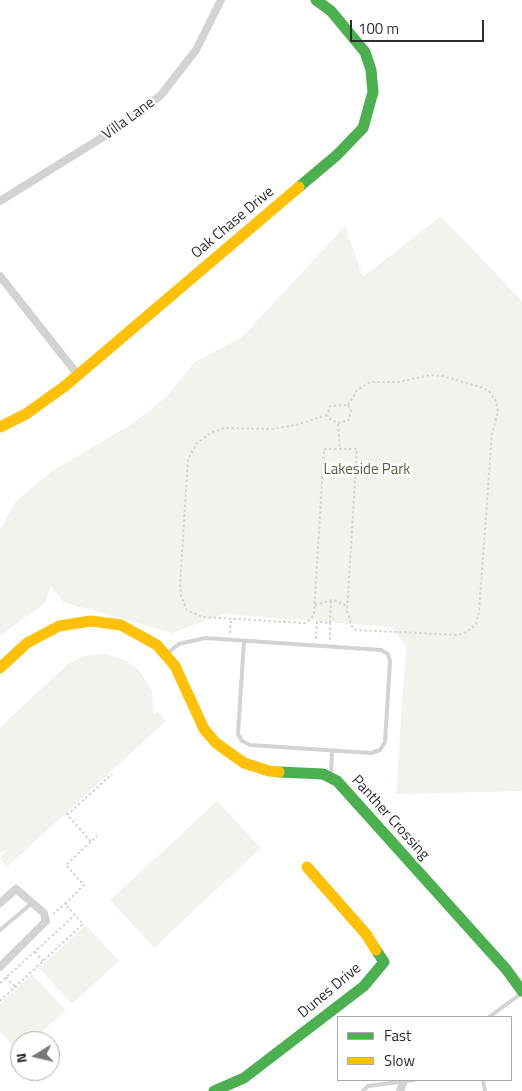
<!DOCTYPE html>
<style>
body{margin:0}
#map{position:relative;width:522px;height:1091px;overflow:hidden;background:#fff;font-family:"Titillium Web",sans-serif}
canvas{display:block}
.legend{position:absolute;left:337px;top:1016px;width:175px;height:65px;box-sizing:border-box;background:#fff;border:1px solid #ababab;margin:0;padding:6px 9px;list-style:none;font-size:15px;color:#2e2e2e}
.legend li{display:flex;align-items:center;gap:10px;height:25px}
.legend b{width:25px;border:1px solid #ababab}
.north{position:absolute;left:10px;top:1031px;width:50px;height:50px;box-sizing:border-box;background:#fff;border:1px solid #ababab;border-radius:50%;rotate:261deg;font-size:14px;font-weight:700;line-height:20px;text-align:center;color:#2e2e2e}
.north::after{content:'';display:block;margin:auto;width:18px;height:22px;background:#777;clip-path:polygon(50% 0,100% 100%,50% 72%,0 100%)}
.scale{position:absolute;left:350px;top:20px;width:134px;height:22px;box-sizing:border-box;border:2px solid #2e2e2e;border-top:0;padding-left:6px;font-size:15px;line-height:18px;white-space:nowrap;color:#2e2e2e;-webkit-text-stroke:4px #fff;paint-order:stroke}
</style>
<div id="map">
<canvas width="522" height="1091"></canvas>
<ul class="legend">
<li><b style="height:6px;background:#4caf50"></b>Fast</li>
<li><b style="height:6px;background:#ffc107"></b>Slow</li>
</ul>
<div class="north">N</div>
<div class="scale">100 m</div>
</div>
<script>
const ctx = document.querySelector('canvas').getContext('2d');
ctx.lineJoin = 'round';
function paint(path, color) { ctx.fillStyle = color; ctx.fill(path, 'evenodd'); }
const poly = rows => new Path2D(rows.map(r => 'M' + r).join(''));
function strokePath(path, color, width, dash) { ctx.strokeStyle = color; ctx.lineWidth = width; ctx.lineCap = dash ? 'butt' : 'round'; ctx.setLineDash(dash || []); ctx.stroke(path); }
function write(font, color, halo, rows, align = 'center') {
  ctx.font = font + ' "Titillium Web",sans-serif'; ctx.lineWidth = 5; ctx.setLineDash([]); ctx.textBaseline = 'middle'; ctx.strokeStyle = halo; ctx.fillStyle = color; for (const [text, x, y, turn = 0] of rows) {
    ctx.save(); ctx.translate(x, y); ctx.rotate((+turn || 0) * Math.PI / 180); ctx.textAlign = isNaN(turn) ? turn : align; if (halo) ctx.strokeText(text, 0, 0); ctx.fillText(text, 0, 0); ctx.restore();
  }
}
paint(poly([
 [441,216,522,301,522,791,396,794,406,646,391,627,223,614,172,633,63,602,51,586,45,603,0,636,0,530,16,501,52,471,132,424,166,397,195,362,242,337,345,226,363,277],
 [105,654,125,660,139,670,152,691,154,714,158,712,166,721,7,867,0,859,5,852,0,852,0,727,68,664,83,656],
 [217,801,261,848,154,948,110,900],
 [86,925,119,961,72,1004,39,968],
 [32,974,66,1010,32,1041,20,1041,19,1053,0,1032,0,1004]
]), '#f1f3ec');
strokePath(poly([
 [348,405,351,411,349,420,338,423,328,418,327,415,330,406,348,405],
 [327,415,296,425,271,429,224,428,211,433,197,443,188,459,180,584,181,596,187,610,202,617,305,623,311,619,314,614,324,449,357,449,347,611,352,626,356,630,458,635,467,632,476,624,479,612,492,433,498,412,496,401,489,391,481,387,442,376,430,375,399,382,370,382,357,390,348,405],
 [338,424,340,449],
 [315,605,333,600,347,606],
 [230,633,231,619],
 [316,639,317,622,330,623,331,600],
 [330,640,330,623],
 [66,813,91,842],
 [67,815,112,774],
 [53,914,65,904],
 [35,952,43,961],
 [6,977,15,987],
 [0,983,75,915],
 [0,1001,83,924,65,904,84,885,66,865,97,836]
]), '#d3d3d3', 2, [2.5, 2.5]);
strokePath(poly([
 [168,653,179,644,205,638,381,650,388,654,390,661,385,742,380,750,371,753,250,745,242,741,238,734,244,641],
 [331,776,332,751],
 [0,930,32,903],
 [489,1017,522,993],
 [483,1080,485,1091],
 [363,1091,368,1086,414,1080]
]), '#d3d3d3', 4);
strokePath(poly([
 [0,201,127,122,161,95,196,50,221,0],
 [0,276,78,375],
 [0,903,16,889,44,913,46,921,0,967],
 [400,1091,404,1081]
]), '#d3d3d3', 8);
strokePath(poly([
 [299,187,337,155,363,128,373,92,371,70,365,52,331,11,316,0],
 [279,772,323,774,337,781,506,969,522,991],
 [214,1091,244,1078,364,986,384,962,376,950]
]), '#4caf50', 11);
strokePath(poly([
 [0,427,26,414,65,386,299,187],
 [0,668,27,643,59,626,91,621,121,625,157,645,175,666,204,729,216,743,244,763,269,771,279,772],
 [307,867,366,934,376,950]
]), '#ffc107', 11);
write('15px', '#2e2e2e', '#fff', [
 ["Villa Lane",129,119,-36],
 ["Oak Chase Drive",233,223,-40],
 ["Panther Crossing",390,818,48],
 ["Dunes Drive",330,991,-40]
]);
write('15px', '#536640', '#fff', [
 ["Lakeside Park",367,470]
]);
</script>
